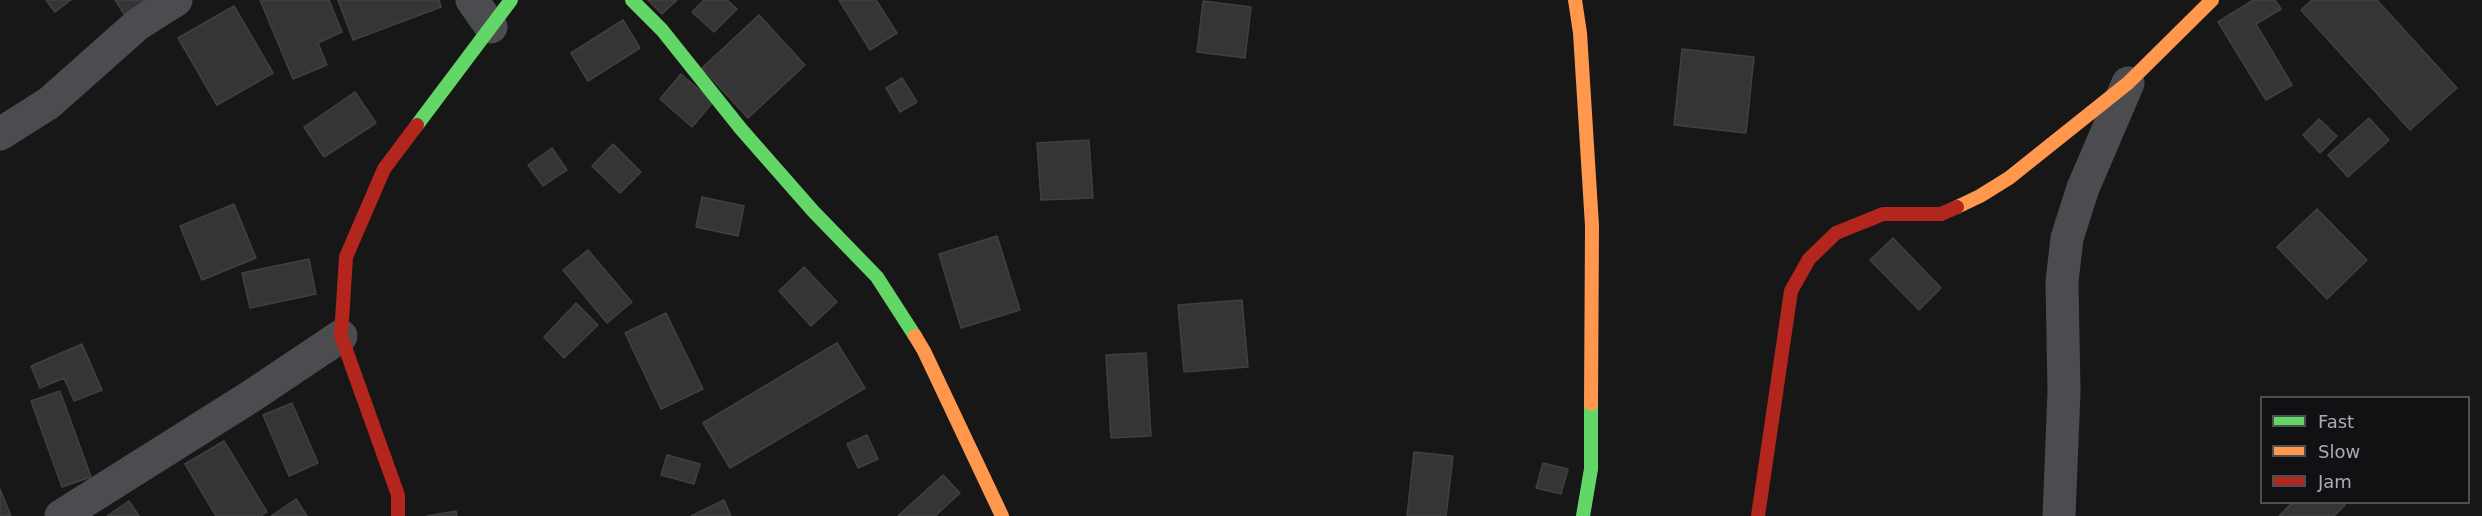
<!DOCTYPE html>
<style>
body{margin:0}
#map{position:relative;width:2482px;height:516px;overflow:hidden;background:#171717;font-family:"DejaVu Sans",sans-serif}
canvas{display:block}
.legend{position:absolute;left:2260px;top:396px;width:210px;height:108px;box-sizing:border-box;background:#111113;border:2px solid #4d4f55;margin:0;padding:8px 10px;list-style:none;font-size:18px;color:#a8adb8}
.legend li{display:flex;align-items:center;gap:12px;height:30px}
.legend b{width:30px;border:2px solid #4d4f55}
</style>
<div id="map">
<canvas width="2482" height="516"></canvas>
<ul class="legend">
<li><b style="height:8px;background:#63d668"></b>Fast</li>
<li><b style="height:8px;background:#ff974d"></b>Slow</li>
<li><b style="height:8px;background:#b3261e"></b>Jam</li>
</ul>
</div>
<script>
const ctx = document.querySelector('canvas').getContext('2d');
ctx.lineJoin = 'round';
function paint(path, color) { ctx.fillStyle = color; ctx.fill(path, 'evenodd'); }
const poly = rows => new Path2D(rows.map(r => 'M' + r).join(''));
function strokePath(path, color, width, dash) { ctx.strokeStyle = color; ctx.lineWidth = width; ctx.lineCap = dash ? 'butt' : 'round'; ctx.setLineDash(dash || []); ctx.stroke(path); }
const building = poly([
 [46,0,71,0,55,12,46,0],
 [115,0,155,0,126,17,115,0],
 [260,0,329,0,342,32,318,43,327,65,293,79,260,0],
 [338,0,439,0,441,7,353,40,338,0],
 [648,0,677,0,662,14,648,0],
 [704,0,727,0,737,9,714,32,692,12,704,0],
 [839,0,876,0,897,33,870,50,839,0],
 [2253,0,2275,0,2281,9,2256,24,2292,85,2266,100,2218,22,2253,0],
 [2312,0,2377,0,2457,88,2410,130,2301,10,2312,0],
 [1203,1,1251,7,1245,58,1197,52,1203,1],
 [234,6,273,73,217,105,178,38,234,6],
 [759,15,805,65,748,118,702,68,759,15],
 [623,20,640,48,588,81,571,53,623,20],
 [1682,49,1754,57,1746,133,1674,125,1682,49],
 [681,74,713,102,692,127,660,99,681,74],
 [902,78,917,102,900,112,886,88,902,78],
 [355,92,376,123,324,157,304,127,355,92],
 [2369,118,2389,140,2348,177,2328,155,2369,118],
 [2319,119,2337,136,2320,153,2303,135,2319,119],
 [1089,140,1093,198,1041,200,1037,143,1089,140],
 [613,144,641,172,620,193,592,166,613,144],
 [552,148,567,170,543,186,528,165,552,148],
 [702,197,744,206,738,236,696,227,702,197],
 [234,204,256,258,202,280,180,226,234,204],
 [2317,209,2367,260,2327,299,2277,247,2317,209],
 [997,236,1020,310,961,328,939,254,997,236],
 [1893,238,1941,288,1919,310,1870,260,1893,238],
 [588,250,632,302,607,323,563,270,588,250],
 [309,259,316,294,250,308,242,273,309,259],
 [804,267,837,302,811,326,779,291,804,267],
 [1242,300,1248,367,1184,372,1178,305,1242,300],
 [576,303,598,325,564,358,544,337,576,303],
 [666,313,703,389,661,409,625,333,666,313],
 [837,343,865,388,730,468,703,423,837,343],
 [82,344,102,390,74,401,64,378,40,388,31,366,82,344],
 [1146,353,1151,436,1111,438,1106,355,1146,353],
 [60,391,91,477,62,487,31,401,60,391],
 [292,403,318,463,289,476,263,415,292,403],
 [867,435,878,459,858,468,847,444,867,435],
 [224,441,267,512,261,516,216,516,185,464,224,441],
 [1414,452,1453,456,1446,516,1407,516,1414,452],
 [667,455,700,464,694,484,661,475,667,455],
 [1543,463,1568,469,1561,494,1536,488,1543,463],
 [943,475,960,493,935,516,898,516,943,475],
 [0,489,11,516,0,516,0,489],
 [296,499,307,516,271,516,296,499],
 [724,500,731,516,691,516,724,500],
 [129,501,139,516,107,516,129,501],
 [2293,502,2343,502,2345,505,2334,516,2279,516,2293,502],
 [456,511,457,516,427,516,456,511]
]);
paint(building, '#353536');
strokePath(building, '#3f4043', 1.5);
strokePath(poly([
 [472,0,491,27],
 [0,134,49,103,138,24,176,0],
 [61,516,250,397,341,336],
 [2059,516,2064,392,2062,282,2067,238,2083,188,2128,83]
]), '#4b4c50', 33);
strokePath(poly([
 [632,0,662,30,741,129,813,211,877,277,915,336],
 [417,125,511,0],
 [1583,516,1591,469,1591,404]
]), '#63d668', 14);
strokePath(poly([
 [1575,0,1580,33,1592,226,1591,404],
 [1957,207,1980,196,2009,178,2128,83,2212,0],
 [915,336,924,351,1002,516]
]), '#ff974d', 14);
strokePath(poly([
 [398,516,398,495,341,336,346,257,384,169,417,125],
 [1758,516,1791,291,1809,259,1836,233,1883,214,1941,214,1957,207]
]), '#b3261e', 14);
</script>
